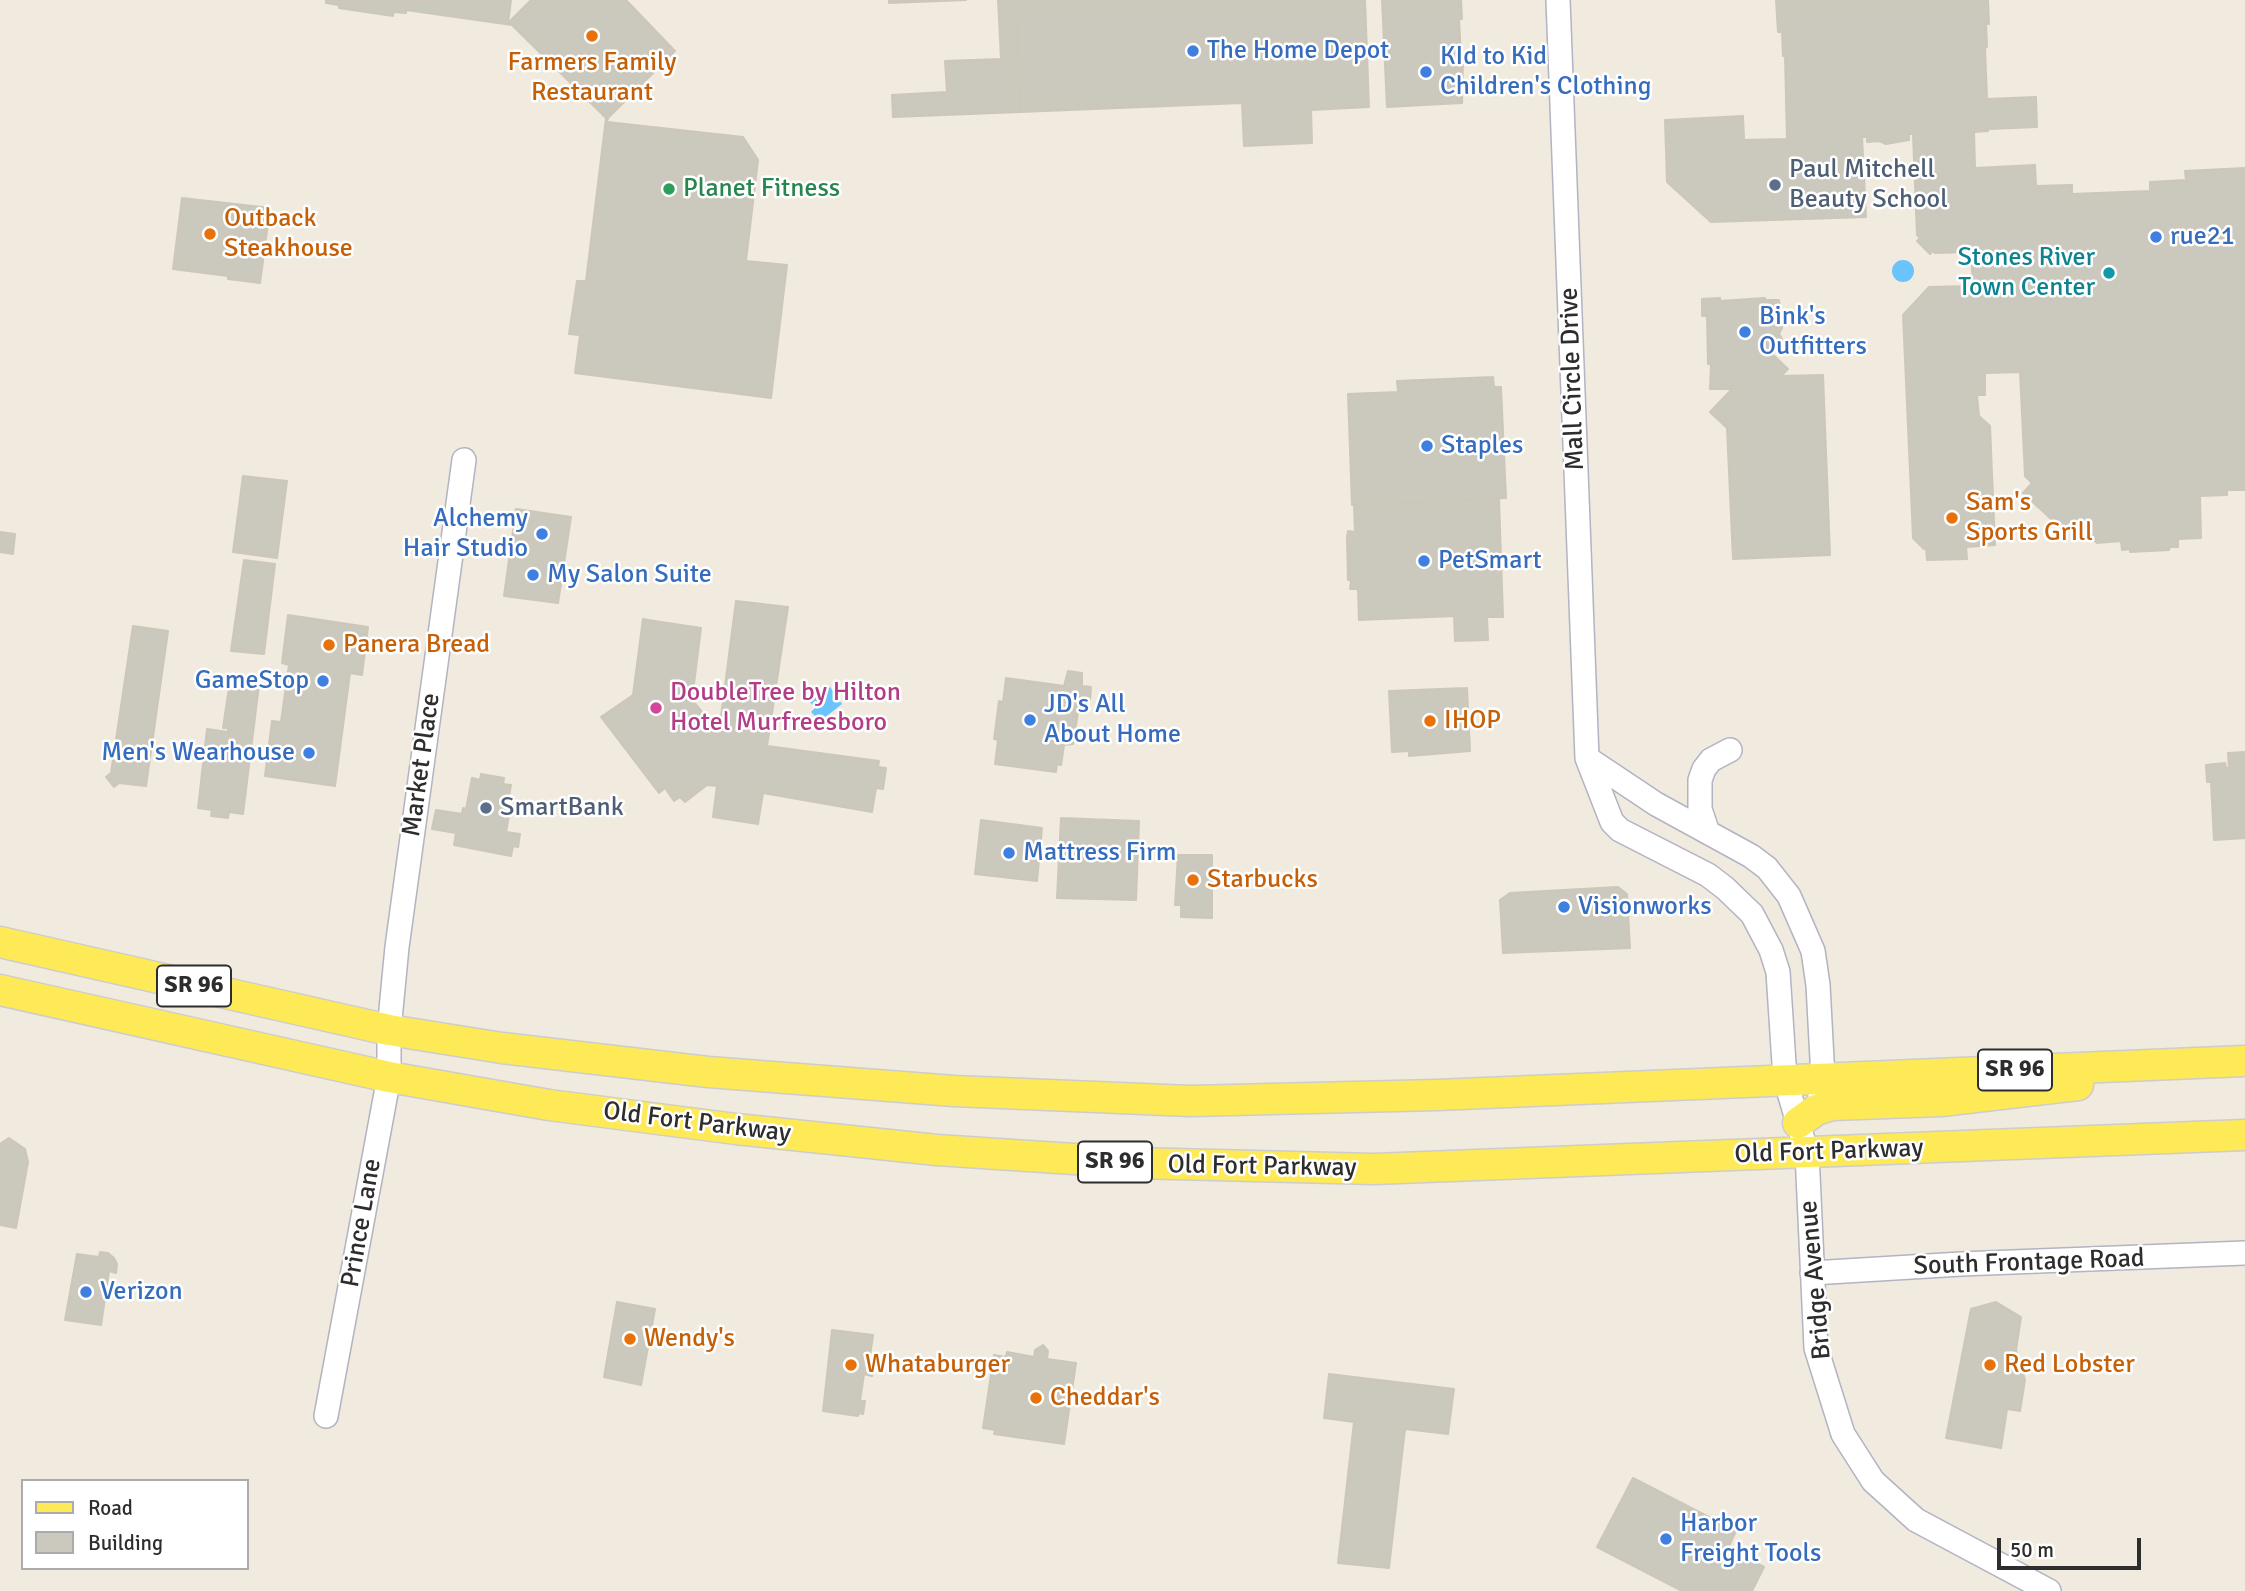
<!DOCTYPE html>
<style>
body{margin:0}
#map{position:relative;width:2245px;height:1591px;overflow:hidden;background:#f0eadf;font-family:Signika,sans-serif}
canvas{display:block}
.legend{position:absolute;left:21px;top:1479px;width:228px;height:91px;box-sizing:border-box;background:#fff;border:2px solid #ababab;margin:0;padding:9px 12px;list-style:none;font-size:21px;color:#2d2d2d}
.legend li{display:flex;align-items:center;gap:14px;height:35px}
.legend b{width:35px;border:2px solid #ababab}
.scale{position:absolute;left:1997px;top:1538px;width:144px;height:32px;box-sizing:border-box;border:4px solid #2d2d2d;border-top:0;padding-left:9px;font-size:21px;line-height:24px;white-space:nowrap;color:#2d2d2d;-webkit-text-stroke:5px #fff;paint-order:stroke}
</style>
<div id="map">
<canvas width="2245" height="1591"></canvas>
<ul class="legend">
<li><b style="height:9px;background:#feea56"></b>Road</li>
<li><b style="height:19px;background:#cbc8bd"></b>Building</li>
</ul>
<div class="scale">50 m</div>
</div>
<script>
const ctx = document.querySelector('canvas').getContext('2d');
ctx.lineJoin = 'round';
function paint(path, color) { ctx.fillStyle = color; ctx.fill(path, 'evenodd'); }
const poly = rows => new Path2D(rows.map(r => 'M' + r).join(''));
function strokePath(path, color, width, dash) { ctx.strokeStyle = color; ctx.lineWidth = width; ctx.lineCap = dash ? 'butt' : 'round'; ctx.setLineDash(dash || []); ctx.stroke(path); }
function write(font, color, halo, rows, align = 'center') {
  ctx.font = font + ' Signika,sans-serif'; ctx.lineWidth = 5; ctx.setLineDash([]); ctx.textBaseline = 'middle'; ctx.strokeStyle = halo; ctx.fillStyle = color; for (const [text, x, y, turn = 0] of rows) {
    ctx.save(); ctx.translate(x, y); ctx.rotate((+turn || 0) * Math.PI / 180); ctx.textAlign = isNaN(turn) ? turn : align; if (halo) ctx.strokeText(text, 0, 0); ctx.fillText(text, 0, 0); ctx.restore();
  }
}
paint(poly([
 '1892 271a11 11 0 1 1 22 0a11 11 0 1 1-22 0Z',
 [830,687,842,704,823,719,820,715,816,717,811,712,815,708,810,702]
]), '#6ac3fa');
const building = poly([
 [326,0,511,0,508,23,531,0,626,0,675,51,608,118,607,122,743,137,758,160,746,261,787,265,771,398,575,373,580,335,569,334,577,281,586,281,606,118,512,25,406,10,406,13,393,12,393,16,339,8,339,5,326,3,326,0],
 [889,0,966,0,889,3,889,0],
 [998,0,1016,0,1020,112,893,117,892,95,947,92,945,61,1001,59,998,0],
 [1016,0,1365,0,1369,107,1311,110,1312,143,1244,146,1242,103,1020,112,1016,0],
 [1382,0,1461,0,1462,19,1459,19,1461,58,1463,58,1462,103,1387,107,1382,0],
 [1776,0,1988,0,1989,24,1986,24,1987,47,1985,48,1987,99,2036,97,2037,127,1988,129,1988,131,1974,132,1975,168,2035,165,2036,186,2072,185,2072,194,2150,191,2150,182,2186,180,2185,171,2245,168,2245,490,2227,490,2227,495,2200,496,2201,538,2178,539,2178,547,2170,547,2169,550,2130,552,2130,549,2122,550,2121,541,2097,543,2072,519,2062,529,2023,493,2032,483,2025,476,2020,372,1985,373,1985,395,1977,395,1979,416,1990,426,1995,545,1966,547,1967,559,1927,560,1926,549,1924,549,1913,538,1903,315,1929,287,1973,286,1971,252,1935,253,1933,251,1930,254,1917,241,1920,238,1917,235,1913,134,1909,134,1909,140,1886,144,1879,141,1867,142,1867,137,1862,137,1866,217,1711,222,1667,182,1665,120,1743,116,1744,140,1787,139,1785,55,1783,56,1782,32,1778,32,1776,0],
 [182,198,270,208,260,283,228,279,228,276,173,269,182,198],
 [1720,298,1720,301,1765,298,1765,300,1779,300,1782,328,1779,334,1782,339,1770,352,1788,369,1781,376,1823,375,1830,555,1733,559,1727,428,1710,412,1732,389,1710,389,1711,364,1708,364,1707,316,1702,316,1702,299,1720,298],
 [1493,377,1494,387,1501,387,1506,498,1352,505,1348,394,1398,392,1397,381,1493,377],
 [243,476,287,481,277,558,233,552,243,476],
 [1499,499,1503,617,1487,617,1488,640,1455,641,1454,616,1359,620,1358,589,1350,589,1351,580,1348,580,1347,538,1348,531,1355,532,1354,505,1499,499],
 [516,509,571,517,558,603,504,596,516,509],
 [0,532,15,534,13,554,0,552,0,532],
 [244,560,275,564,264,654,231,651,244,560],
 [736,601,788,607,767,746,879,761,878,767,886,768,883,789,876,788,872,812,763,793,758,824,713,817,717,786,707,785,685,802,680,797,674,801,665,788,659,793,601,717,633,695,643,619,648,620,701,628,692,700,719,732,736,601],
 [288,615,368,627,362,675,350,673,335,786,265,776,272,721,281,722,289,665,282,663,288,615],
 [133,626,168,631,146,786,119,783,114,787,106,777,111,773,133,626],
 [1068,671,1082,673,1082,686,1091,687,1090,700,1080,699,1073,744,1064,745,1061,765,1057,764,1056,772,995,764,998,740,994,739,999,701,1003,702,1006,678,1064,686,1068,671],
 [230,681,259,685,243,814,229,812,228,818,211,816,212,810,198,808,207,729,228,732,228,728,223,728,230,681],
 [1467,688,1470,751,1409,756,1409,751,1392,752,1389,691,1467,688],
 [2245,752,2245,838,2214,840,2211,782,2207,782,2206,765,2225,763,2226,768,2229,768,2228,753,2245,752],
 [481,774,504,778,503,784,511,785,505,816,509,816,506,832,520,834,518,847,513,846,511,856,454,845,456,833,432,829,436,810,462,814,463,808,466,809,472,778,480,780,481,774],
 [1061,818,1139,821,1136,900,1057,898,1061,818],
 [981,820,1042,828,1037,881,975,874,981,820],
 [1178,855,1212,855,1212,918,1181,917,1181,905,1175,905,1178,855],
 [1618,887,1627,894,1630,948,1503,953,1500,900,1510,893,1618,887],
 [9,1138,25,1149,28,1162,16,1228,0,1225,0,1144,9,1138],
 [100,1252,108,1253,114,1258,117,1264,116,1273,109,1271,101,1325,65,1320,77,1254,99,1257,100,1252],
 [617,1302,655,1309,641,1385,604,1377,617,1302],
 [1996,1302,2021,1317,2016,1350,2025,1380,2020,1411,2007,1409,2001,1448,1946,1438,1971,1309,1996,1302],
 [832,1330,873,1335,870,1356,875,1356,872,1376,864,1374,860,1401,865,1401,863,1414,859,1413,858,1416,823,1411,832,1330],
 [1043,1345,1048,1351,1047,1359,1076,1363,1064,1444,994,1434,995,1430,983,1428,994,1355,1006,1357,1007,1352,1034,1357,1035,1350,1043,1345],
 [1329,1374,1454,1389,1448,1434,1405,1429,1389,1568,1338,1563,1354,1422,1324,1418,1329,1374],
 [1633,1478,1736,1531,1728,1548,1764,1567,1752,1591,1682,1591,1597,1547,1633,1478]
]);
paint(building, '#cbc8bd');
strokePath(building, '#ccc7b8', 2);
const minor = poly([
 [1558,0,1587,758,1612,822,1620,830,1708,875,1725,888,1752,914,1771,950,1778,972,1785,1079,1807,1153,1816,1348,1843,1434,1873,1481,1916,1520,2049,1591],
 [1587,758,1656,804,1751,856,1767,868,1789,896,1813,951,1818,985,1823,1078,1820,1095],
 [1707,830,1700,809,1700,780,1704,769,1711,760,1730,750],
 [1812,1273,1961,1264,2245,1253],
 [326,1416,389,1077,389,1030,397,947,464,460]
]);
const major = poly([
 [0,942,389,1030,502,1048,708,1072,954,1091,1190,1101,1437,1095,2245,1061],
 [0,990,389,1077,549,1105,736,1129,937,1150,1134,1163,1374,1169,2245,1135],
 [1798,1123,1816,1110,1832,1105,1941,1101,2078,1085]
]);
strokePath(minor, '#b3b3c2', 26);
strokePath(major, '#cdcdcd', 33);
strokePath(minor, '#fff', 23);
strokePath(major, '#feea56', 30);
for (const [x, y, r, color] of [
 [592,36,7,"#e8710a"],
 [1193,51,7,"#3f7fe0"],
 [1426,72,7,"#3f7fe0"],
 [1775,185,7,"#5c6f8a"],
 [669,189,7,"#2e9e5b"],
 [210,234,7,"#e8710a"],
 [2156,237,7,"#3f7fe0"],
 [2109,273,7,"#0f9aa8"],
 [1745,332,7,"#3f7fe0"],
 [1427,446,7,"#3f7fe0"],
 [1952,518,7,"#e8710a"],
 [542,534,7,"#3f7fe0"],
 [1424,561,7,"#3f7fe0"],
 [533,575,7,"#3f7fe0"],
 [329,645,7,"#e8710a"],
 [323,681,7,"#3f7fe0"],
 [656,708,7,"#d1479c"],
 [1030,720,7,"#3f7fe0"],
 [1430,721,7,"#e8710a"],
 [309,753,7,"#3f7fe0"],
 [486,808,7,"#5c6f8a"],
 [1009,853,7,"#3f7fe0"],
 [1193,880,7,"#e8710a"],
 [1564,907,7,"#3f7fe0"],
 [86,1292,7,"#3f7fe0"],
 [630,1339,7,"#e8710a"],
 [851,1365,7,"#e8710a"],
 [1990,1365,7,"#e8710a"],
 [1036,1398,7,"#e8710a"],
 [1666,1539,7,"#3f7fe0"]
]) { const dot = new Path2D(); dot.arc(x, y, r, 0, 2 * Math.PI); ctx.fillStyle = color; ctx.fill(dot); strokePath(dot, '#fff', 2.5); }
for (const [x, y, w] of [
 [194,986,74],
 [2015,1070,74],
 [1115,1162,74]
]) { const box = new Path2D(); box.roundRect(x - w / 2, y - 20.5, w, 41, 5); ctx.fillStyle = '#fff'; ctx.fill(box); strokePath(box, '#2d2d2d', 2); }
write('bold 24px', '#2d2d2d', null, [
 ["SR 96",194,986],
 ["SR 96",2015,1070],
 ["SR 96",1115,1162]
]);
write('26px', '#366cbe', '#fff', [
 ["The Home Depot",1207,51],
 ["KId to Kid",1440,57],
 ["Children's Clothing",1440,87],
 ["rue21",2170,237],
 ["Bink's",1759,317],
 ["Outfitters",1759,347],
 ["Staples",1441,446],
 ["Alchemy",528,519,"right"],
 ["Hair Studio",528,549,"right"],
 ["PetSmart",1438,561],
 ["My Salon Suite",547,575],
 ["GameStop",309,681,"right"],
 ["JD's All",1044,705],
 ["About Home",1044,735],
 ["Men's Wearhouse",295,753,"right"],
 ["Mattress Firm",1023,853],
 ["Visionworks",1578,907],
 ["Verizon",100,1292],
 ["Harbor",1680,1524],
 ["Freight Tools",1680,1554]
], 'left');
write('26px', '#c56008', '#fff', [
 ["Farmers Family",592,63,"center"],
 ["Restaurant",592,93,"center"],
 ["Outback",224,219],
 ["Steakhouse",224,249],
 ["Sam's",1966,503],
 ["Sports Grill",1966,533],
 ["Panera Bread",343,645],
 ["IHOP",1444,721],
 ["Starbucks",1207,880],
 ["Wendy's",644,1339],
 ["Whataburger",865,1365],
 ["Red Lobster",2004,1365],
 ["Cheddar's",1050,1398]
], 'left');
write('26px', '#4e5e75', '#fff', [
 ["Paul Mitchell",1789,170],
 ["Beauty School",1789,200],
 ["SmartBank",500,808]
], 'left');
write('26px', '#27864d', '#fff', [
 ["Planet Fitness",683,189]
], 'left');
write('26px', '#0d838f', '#fff', [
 ["Stones River",2095,258],
 ["Town Center",2095,288]
], 'right');
write('26px', '#2d2d2d', '#fff', [
 ["Mall Circle Drive",1573,379,-92],
 ["Market Place",422,765,-82],
 ["Old Fort Parkway",697,1123,7],
 ["Old Fort Parkway",1829,1152,-2],
 ["Old Fort Parkway",1262,1167,1],
 ["Prince Lane",362,1223,-80],
 ["South Frontage Road",2029,1263,-2],
 ["Bridge Avenue",1816,1280,-95]
]);
write('26px', '#b23c85', '#fff', [
 ["DoubleTree by Hilton",670,693],
 ["Hotel Murfreesboro",670,723]
], 'left');
</script>
